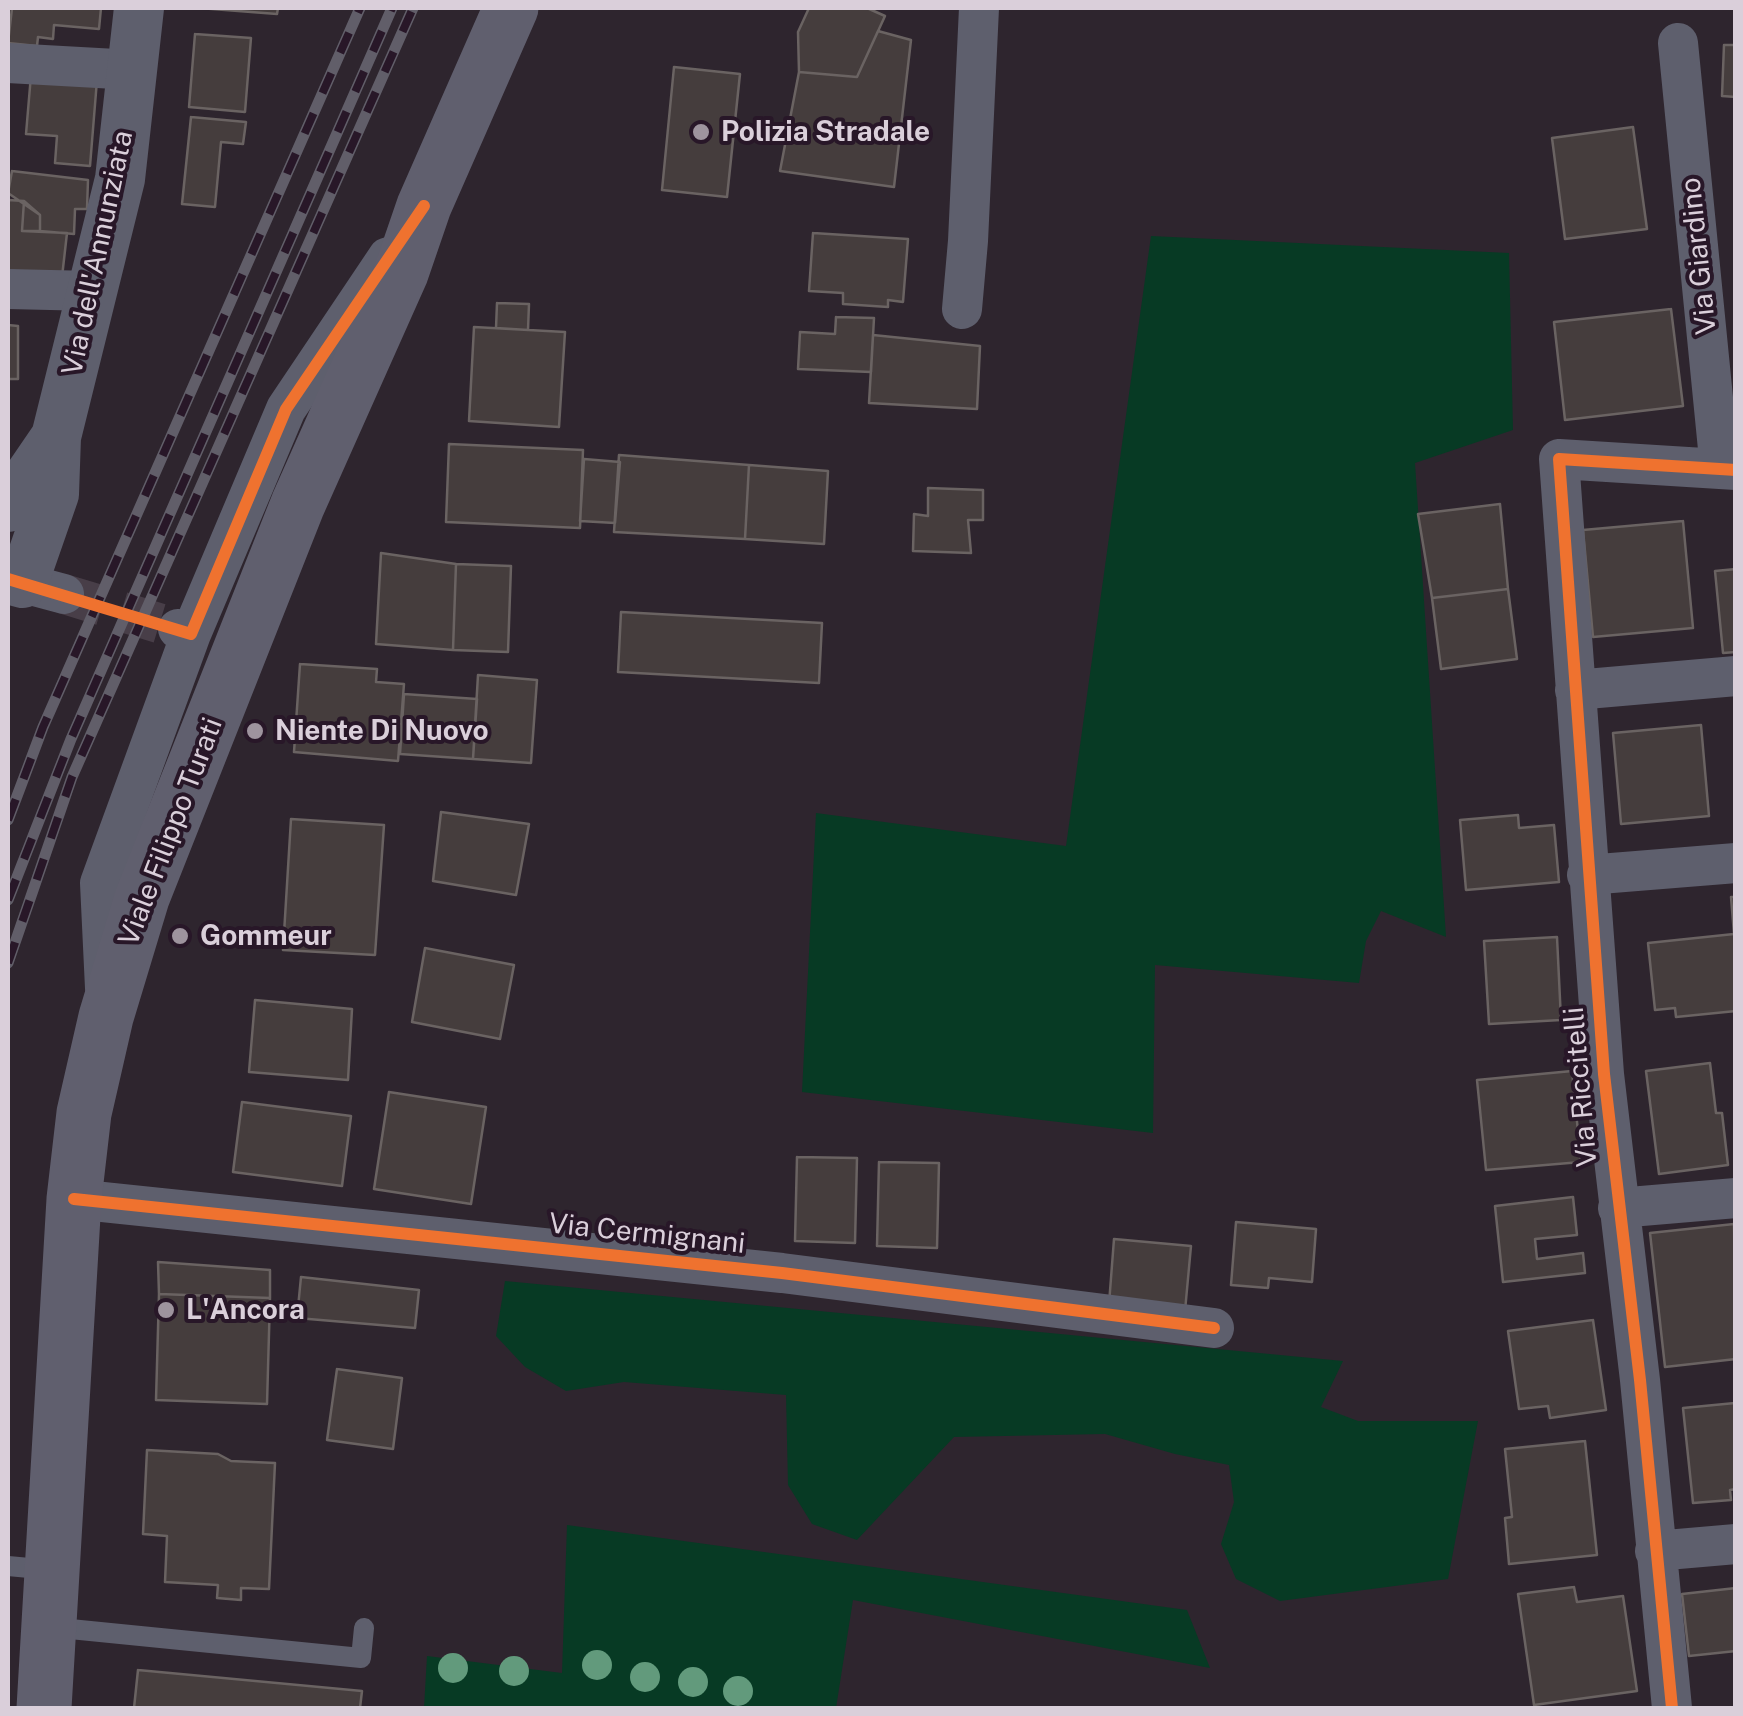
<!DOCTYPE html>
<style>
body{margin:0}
#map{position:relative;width:1743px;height:1716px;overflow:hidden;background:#2e252e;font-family:"Public Sans",sans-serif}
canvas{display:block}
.frame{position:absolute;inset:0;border:10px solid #dacfda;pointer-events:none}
</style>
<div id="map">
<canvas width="1743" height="1716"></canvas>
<div class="frame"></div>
</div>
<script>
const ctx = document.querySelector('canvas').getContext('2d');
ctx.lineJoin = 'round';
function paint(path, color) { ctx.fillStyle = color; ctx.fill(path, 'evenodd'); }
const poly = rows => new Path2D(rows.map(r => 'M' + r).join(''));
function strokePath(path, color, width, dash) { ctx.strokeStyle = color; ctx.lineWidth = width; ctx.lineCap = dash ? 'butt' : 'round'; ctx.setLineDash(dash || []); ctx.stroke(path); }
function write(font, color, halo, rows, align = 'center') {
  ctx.font = font + ' "Public Sans",sans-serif'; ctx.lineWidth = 8; ctx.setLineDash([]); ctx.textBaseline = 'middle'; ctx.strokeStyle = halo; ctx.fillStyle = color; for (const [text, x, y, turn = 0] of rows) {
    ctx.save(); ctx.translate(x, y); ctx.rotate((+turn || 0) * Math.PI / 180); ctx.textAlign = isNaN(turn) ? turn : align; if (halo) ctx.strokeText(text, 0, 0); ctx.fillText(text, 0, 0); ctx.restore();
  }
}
paint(poly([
 [1151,236,1509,253,1513,430,1415,463,1446,937,1381,911,1366,941,1359,983,1155,965,1153,1133,802,1092,816,813,1066,846],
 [505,1281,1343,1361,1321,1407,1358,1421,1478,1421,1448,1579,1280,1601,1236,1579,1221,1544,1234,1502,1229,1465,1175,1454,1105,1434,954,1437,857,1540,812,1524,788,1485,786,1395,624,1382,566,1391,525,1367,496,1336],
 [567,1525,1187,1610,1210,1668,853,1600,836,1708,424,1708,427,1656,562,1673]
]), '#073a24');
const building = poly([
 [12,8,101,8,99,29,54,25,53,39,38,37,37,46,8,43,12,8],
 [199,8,278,8,277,14,199,8],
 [809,8,867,8,885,16,857,77,799,72,798,32,809,8],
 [878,31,911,40,894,187,780,171,799,72,857,77,878,31],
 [195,34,251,38,245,112,189,107,195,34],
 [1724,45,1736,45,1736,97,1722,96,1724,45],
 [674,67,740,74,727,197,662,190,674,67],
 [31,75,97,80,90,166,55,163,57,136,26,134,31,75],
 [191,117,246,122,243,144,221,142,215,207,182,204,191,117],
 [1633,127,1647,229,1565,239,1552,138,1633,127],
 [12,171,88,180,87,209,75,209,74,234,40,231,40,215,8,193,12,171],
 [8,200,24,201,22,231,67,233,62,277,8,274,8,200],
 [24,201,40,215,40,231,22,231,24,201],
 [813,233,908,239,903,302,888,300,888,307,843,304,843,293,809,291,813,233],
 [497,303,529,304,528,330,496,328,497,303],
 [1671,309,1683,406,1565,420,1554,322,1671,309],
 [836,317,874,318,871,372,798,369,800,332,835,334,836,317],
 [8,325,18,326,18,379,8,379,8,325],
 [474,327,565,332,559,427,469,421,474,327],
 [873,335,980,346,977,409,869,403,873,335],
 [449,444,583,450,580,528,446,522,449,444],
 [619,455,749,465,745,539,614,532,619,455],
 [584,459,620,462,615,523,580,521,584,459],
 [749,465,828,471,824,544,745,539,749,465],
 [928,488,983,490,983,520,968,520,971,553,913,551,914,514,928,516,928,488],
 [1500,504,1508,589,1432,598,1418,514,1500,504],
 [1683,521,1693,628,1593,637,1583,530,1683,521],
 [381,553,456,564,453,650,376,644,381,553],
 [456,564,511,566,508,652,453,650,456,564],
 [1736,569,1736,652,1723,653,1715,571,1736,569],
 [1508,589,1517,659,1441,669,1432,598,1508,589],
 [621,612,822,623,819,683,618,672,621,612],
 [300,664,377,669,376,682,404,684,398,761,294,752,300,664],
 [478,675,537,680,531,763,473,759,478,675],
 [404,694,477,699,473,759,400,754,404,694],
 [1701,725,1709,816,1621,824,1613,733,1701,725],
 [441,812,529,824,516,895,433,881,441,812],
 [1518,815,1519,828,1554,825,1559,882,1466,890,1460,820,1518,815],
 [291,819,384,825,375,955,283,950,291,819],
 [1731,897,1736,897,1736,1011,1676,1017,1675,1008,1655,1010,1648,943,1734,934,1731,897],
 [1557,937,1561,1020,1489,1024,1484,941,1557,937],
 [425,948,514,965,500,1039,412,1022,425,948],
 [255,1000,352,1009,348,1080,249,1072,255,1000],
 [1710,1063,1716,1113,1722,1113,1728,1165,1659,1174,1646,1071,1710,1063],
 [1572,1071,1581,1162,1486,1170,1477,1080,1572,1071],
 [389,1092,486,1107,471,1204,374,1189,389,1092],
 [242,1102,351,1116,342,1186,233,1172,242,1102],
 [797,1157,857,1158,855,1243,795,1241,797,1157],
 [879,1162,939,1163,937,1248,877,1246,879,1162],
 [1573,1197,1577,1235,1535,1239,1537,1259,1583,1253,1585,1273,1503,1282,1495,1206,1573,1197],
 [1236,1222,1316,1229,1312,1282,1269,1278,1268,1288,1231,1285,1236,1222],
 [1734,1224,1736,1359,1665,1367,1650,1233,1734,1224],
 [1114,1239,1191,1246,1185,1311,1109,1304,1114,1239],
 [158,1262,270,1270,270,1298,159,1294,158,1262],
 [301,1277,419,1290,415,1328,297,1318,301,1277],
 [159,1294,270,1298,267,1404,156,1400,159,1294],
 [1593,1320,1606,1410,1550,1418,1548,1406,1519,1409,1508,1331,1593,1320],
 [337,1369,402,1378,393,1449,327,1440,337,1369],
 [1735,1403,1736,1489,1730,1490,1731,1500,1693,1503,1683,1408,1735,1403],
 [1585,1441,1597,1555,1509,1564,1505,1518,1512,1517,1505,1449,1585,1441],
 [147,1450,218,1454,231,1461,275,1463,269,1589,241,1588,241,1600,217,1598,218,1585,165,1582,167,1536,143,1534,147,1450],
 [1574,1587,1577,1602,1623,1596,1637,1691,1534,1705,1518,1594,1574,1587],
 [1736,1588,1736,1651,1689,1656,1682,1594,1736,1588],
 [138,1670,362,1691,360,1708,134,1708,138,1670]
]);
paint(building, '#453d3d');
strokePath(building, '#6a6362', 2.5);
strokePath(poly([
 [64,594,178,629]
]), '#483e48', 40, [40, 20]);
strokePath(poly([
 [8,1566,51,1570],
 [50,1627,361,1658,364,1628]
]), '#5e5f6d', 20);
strokePath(poly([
 [1678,43,1720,469],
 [8,63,134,70],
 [8,289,93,291],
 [962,309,968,241,979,8],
 [23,583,64,594],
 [178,629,191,634,286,409,388,257],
 [1575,690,1736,676],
 [1587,875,1736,863],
 [105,988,100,883,191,634],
 [74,1199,782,1273,1214,1328],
 [1618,1208,1736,1198],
 [1655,1551,1736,1544],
 [1672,1708,1640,1380,1604,1074,1559,459,1736,470]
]), '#5e5f6d', 40);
strokePath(poly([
 [8,507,56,437],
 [8,579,23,583,54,494,56,437,120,179,139,8]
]), '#5e5f6d', 50);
strokePath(poly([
 [44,1708,74,1199,84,1113,106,1017,142,898,298,504,401,273,424,206,511,8]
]), '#605f6e', 55);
const rail = poly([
 [8,820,43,727,360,8],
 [8,900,71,739,392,8],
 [8,963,72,777,413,8]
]);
strokePath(rail, '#615e69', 11);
strokePath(rail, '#281728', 8, [22]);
strokePath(poly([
 [8,579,191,634,286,409,424,206],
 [74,1199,782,1273,1214,1328],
 [1672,1708,1640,1380,1604,1074,1559,459,1736,470]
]), '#ef722f', 12);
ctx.fillStyle = '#629a7c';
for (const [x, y] of [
 [597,1665],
 [453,1668],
 [514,1671],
 [645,1677],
 [693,1682],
 [738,1691]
]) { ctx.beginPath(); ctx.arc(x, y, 15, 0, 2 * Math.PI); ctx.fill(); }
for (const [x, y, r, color] of [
 [701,132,10,"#9e949e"],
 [255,731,10,"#9e949e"],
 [180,936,10,"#9e949e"],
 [166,1310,10,"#9e949e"]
]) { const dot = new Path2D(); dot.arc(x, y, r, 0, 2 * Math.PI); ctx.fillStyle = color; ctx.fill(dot); strokePath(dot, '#281728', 4); }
write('bold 28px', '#dacfda', '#281728', [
 ["Polizia Stradale",721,132],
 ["Niente Di Nuovo",275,731],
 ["Gommeur",200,936],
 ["L'Ancora",186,1310]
], 'left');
write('28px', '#dacfda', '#281728', [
 ["Via dell'Annunziata",98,253,-78],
 ["Via Giardino",1699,256,-96],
 ["Viale Filippo Turati",171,832,-69],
 ["Via Riccitelli",1581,1087,-95],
 ["Via Cermignani",647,1234,6]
]);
</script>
